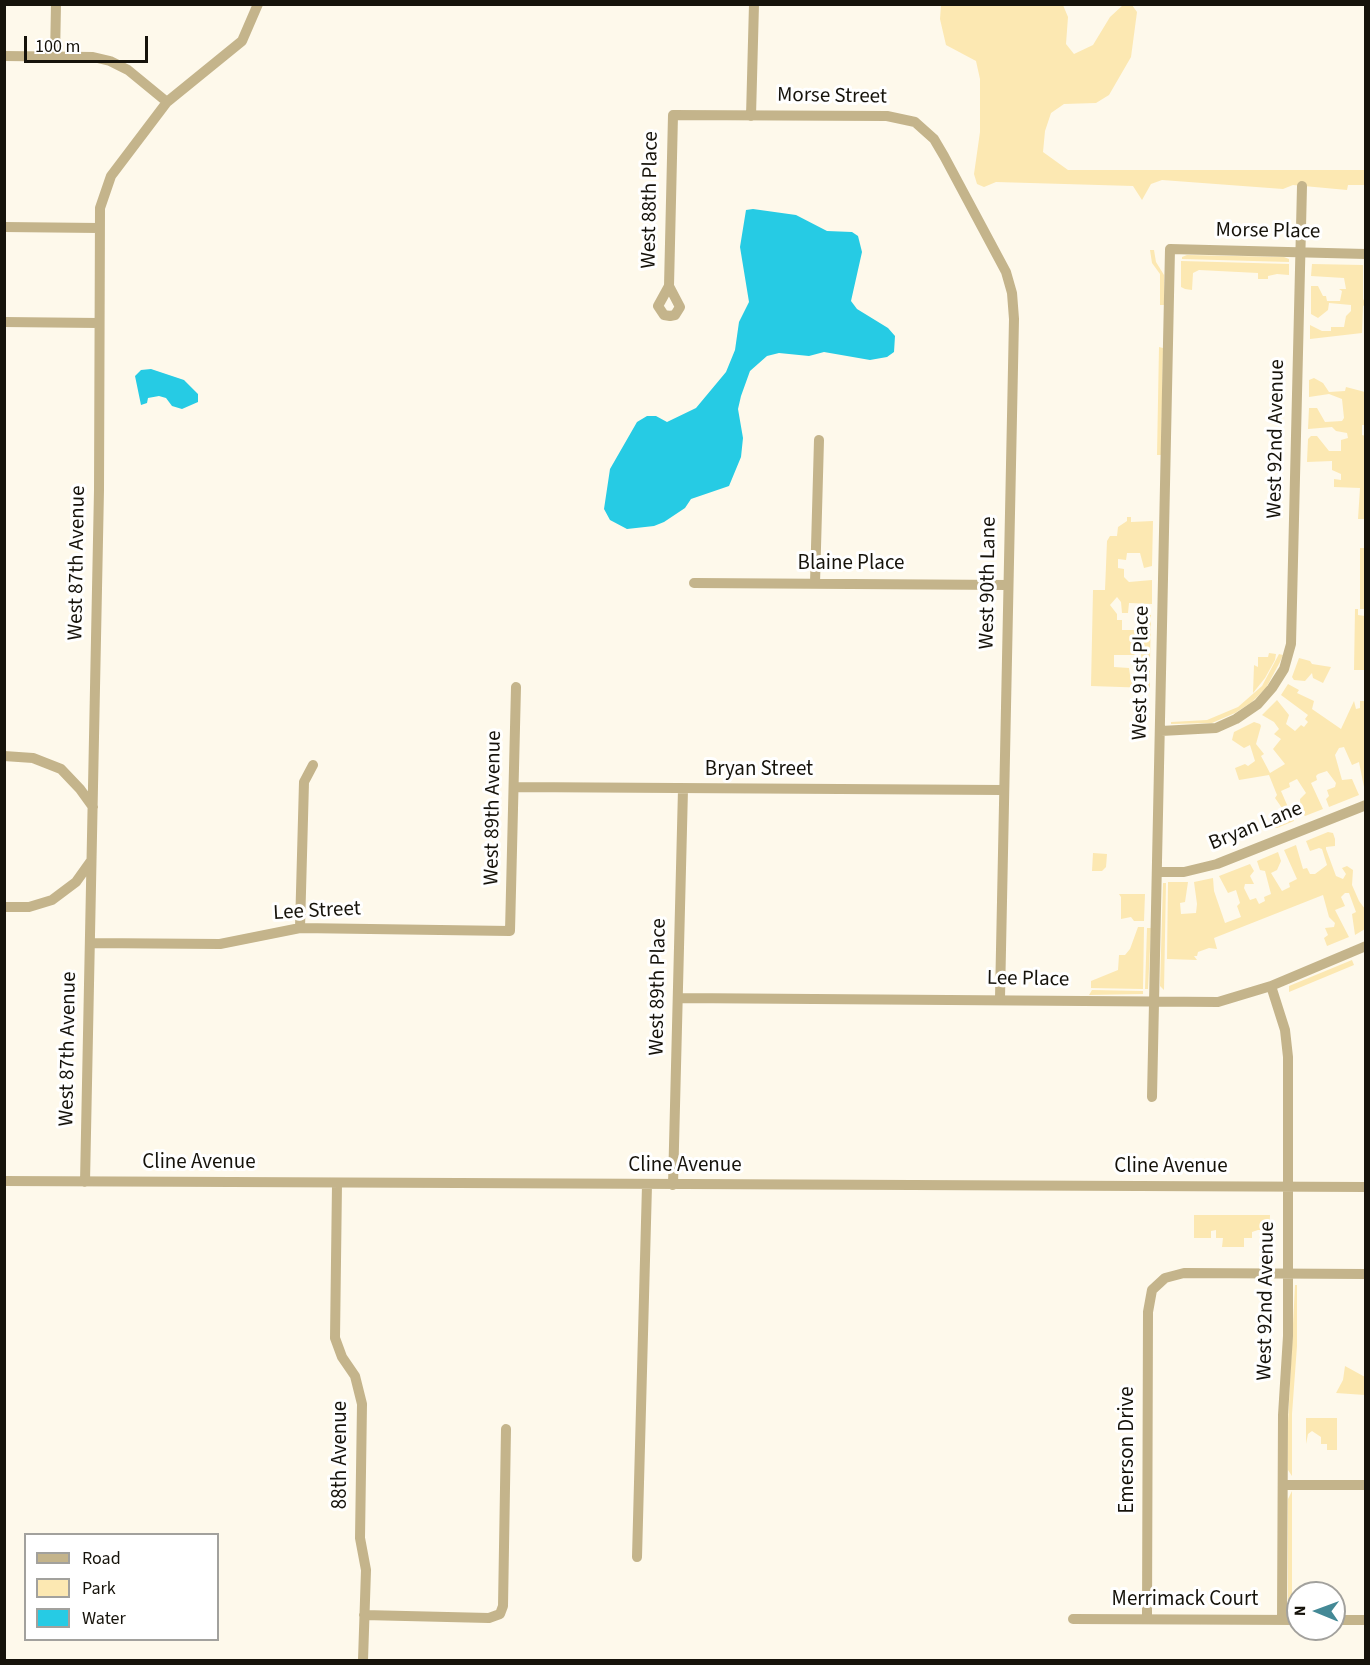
<!DOCTYPE html>
<style>
body{margin:0}
#map{position:relative;width:1370px;height:1665px;overflow:hidden;background:#fef9eb;font-family:"Source Sans 3",sans-serif}
canvas{display:block}
.frame{position:absolute;inset:0;border:6px solid #16130b;pointer-events:none}
.legend{position:absolute;left:24px;top:1533px;width:195px;height:108px;box-sizing:border-box;background:#fff;border:2px solid #a2a19d;margin:0;padding:8px 10px;list-style:none;font-size:18px;color:#16130b}
.legend li{display:flex;align-items:center;gap:12px;height:30px}
.legend b{width:30px;border:2px solid #a2a19d}
.north{position:absolute;left:1286px;top:1581px;width:60px;height:60px;box-sizing:border-box;background:#fff;border:2px solid #a2a19d;border-radius:50%;rotate:271deg;font-size:16px;font-weight:700;line-height:24px;text-align:center;color:#16130b}
.north::after{content:'';display:block;margin:auto;width:21px;height:27px;background:#448996;clip-path:polygon(50% 0,100% 100%,50% 72%,0 100%)}
.scale{position:absolute;left:24px;top:36px;width:124px;height:27px;box-sizing:border-box;border:3px solid #16130b;border-top:0;padding-left:8px;font-size:18px;line-height:21px;white-space:nowrap;color:#16130b;-webkit-text-stroke:4px #fff;paint-order:stroke}
</style>
<div id="map">
<canvas width="1370" height="1665"></canvas>
<div class="frame"></div>
<ul class="legend">
<li><b style="height:8px;background:#c4b48b"></b>Road</li>
<li><b style="height:16px;background:#fce8b2"></b>Park</li>
<li><b style="height:16px;background:#26cbe4"></b>Water</li>
</ul>
<div class="north">N</div>
<div class="scale">100 m</div>
</div>
<script>
const ctx = document.querySelector('canvas').getContext('2d');
ctx.lineJoin = 'round';
function paint(path, color) { ctx.fillStyle = color; ctx.fill(path, 'evenodd'); }
const poly = rows => new Path2D(rows.map(r => 'M' + r).join(''));
function strokePath(path, color, width, dash) { ctx.strokeStyle = color; ctx.lineWidth = width; ctx.lineCap = dash ? 'butt' : 'round'; ctx.setLineDash(dash || []); ctx.stroke(path); }
function write(font, color, halo, rows, align = 'center') {
  ctx.font = font + ' "Source Sans 3",sans-serif'; ctx.lineWidth = 6; ctx.setLineDash([]); ctx.textBaseline = 'middle'; ctx.strokeStyle = halo; ctx.fillStyle = color; for (const [text, x, y, turn = 0] of rows) {
    ctx.save(); ctx.translate(x, y); ctx.rotate((+turn || 0) * Math.PI / 180); ctx.textAlign = isNaN(turn) ? turn : align; if (halo) ctx.strokeText(text, 0, 0); ctx.fillText(text, 0, 0); ctx.restore();
  }
}
paint(poly([
 [941,5,1063,5,1068,17,1066,44,1074,54,1093,45,1110,17,1123,5,1132,5,1137,12,1131,57,1109,95,1096,103,1064,104,1051,113,1045,131,1043,152,1068,170,1365,170,1365,185,1348,185,1347,190,1293,185,1283,189,1162,180,1151,184,1142,200,1133,186,996,182,984,187,977,184,974,174,980,132,980,79,976,61,946,45,940,19],
 [1150,250,1154,250,1156,262,1164,275,1164,305,1160,305,1160,274,1152,263],
 [1187,255,1284,257,1289,259,1289,262,1182,259,1182,257],
 [1181,261,1289,264,1289,275,1277,274,1268,276,1268,279,1258,279,1258,273,1199,270,1193,273,1192,290,1185,289,1181,287],
 [1312,264,1363,265,1363,299,1366,304,1363,306,1362,333,1310,339,1310,325,1322,331,1331,331,1331,327,1344,327,1346,316,1351,311,1351,305,1329,303,1328,310,1318,318,1311,314,1311,286,1318,286,1323,296,1326,296,1327,301,1340,301,1342,291,1339,289,1346,289,1344,278,1311,276],
 [1159,347,1163,348,1161,455,1157,455],
 [1314,378,1323,383,1329,392,1345,391,1346,387,1365,392,1365,425,1362,425,1362,435,1366,436,1365,519,1358,519,1360,488,1334,487,1334,479,1341,480,1341,474,1332,470,1332,461,1307,462,1308,439,1311,436,1317,436,1329,451,1341,451,1341,440,1348,438,1347,433,1336,431,1332,427,1308,429,1309,408,1317,408,1325,422,1342,421,1344,418,1342,399,1329,394,1309,397,1309,380],
 [1127,517,1131,517,1131,522,1153,521,1152,566,1144,568,1140,553,1127,553,1126,560,1118,559,1118,568,1124,569,1124,577,1129,582,1152,580,1152,604,1129,603,1128,613,1122,613,1121,602,1117,597,1110,605,1117,614,1117,620,1122,620,1122,630,1136,630,1142,615,1151,615,1150,662,1142,662,1140,647,1134,655,1114,655,1114,667,1129,668,1130,675,1146,674,1150,669,1150,688,1091,686,1093,590,1105,590,1107,541,1110,536,1117,536,1118,527,1127,521],
 [1360,548,1365,548,1365,609,1360,609],
 [1355,609,1358,609,1358,615,1365,616,1365,670,1354,670],
 [1269,653,1276,654,1275,660,1265,678,1253,693,1254,665,1258,667,1258,657,1268,657],
 [1279,654,1283,655,1280,662,1266,688,1252,702,1235,713,1212,723,1171,724,1171,722,1207,720,1238,707,1262,686],
 [1299,658,1310,661,1312,664,1331,667,1323,683,1313,678,1312,673,1305,681,1294,680,1292,677],
 [1288,684,1299,690,1297,693,1314,701,1312,709,1341,729,1354,701,1356,709,1360,708,1360,701,1365,701,1365,792,1359,762,1352,765,1344,747,1339,748,1335,755,1342,780,1352,779,1359,795,1329,807,1326,799,1329,796,1327,790,1335,787,1336,783,1327,771,1318,774,1316,776,1317,780,1311,783,1323,809,1305,816,1301,812,1300,799,1306,793,1297,779,1289,783,1290,787,1281,791,1294,821,1277,828,1272,826,1271,814,1282,808,1275,798,1277,795,1269,775,1239,780,1235,768,1245,764,1248,766,1255,761,1250,745,1244,748,1232,740,1234,732,1254,722,1260,724,1261,726,1256,744,1264,754,1261,756,1270,773,1285,764,1273,749,1281,739,1274,734,1279,729,1274,722,1262,715,1277,700,1289,715,1286,724,1295,731,1301,725,1304,727,1308,722,1305,719,1308,715,1281,695],
 [1328,832,1333,833,1335,839,1335,846,1326,847,1326,849,1336,876,1343,879,1346,874,1342,868,1347,866,1353,870,1352,885,1359,901,1365,909,1365,929,1355,935,1352,914,1356,912,1349,893,1345,893,1341,897,1345,906,1335,910,1349,937,1327,946,1324,938,1328,935,1325,928,1334,927,1335,923,1329,917,1323,895,1214,938,1217,949,1209,948,1198,952,1197,956,1194,956,1197,960,1167,959,1168,882,1188,882,1185,902,1180,903,1181,914,1196,913,1197,904,1194,882,1213,878,1214,891,1225,923,1241,917,1237,906,1240,903,1236,890,1228,893,1219,876,1250,864,1254,871,1250,876,1254,884,1245,884,1244,888,1250,900,1256,898,1259,904,1265,901,1264,897,1271,894,1265,871,1260,870,1257,861,1278,852,1281,861,1277,870,1271,873,1282,891,1290,887,1289,883,1297,879,1284,850,1296,845,1303,869,1307,868,1310,874,1315,874,1327,865,1322,849,1319,848,1310,851,1306,841],
 [1093,853,1107,854,1106,867,1102,871,1092,871],
 [1163,883,1166,883,1164,990,1160,986],
 [1119,894,1145,894,1144,921,1134,921,1131,917,1121,919,1121,897],
 [1138,927,1144,927,1143,989,1091,988,1091,981,1118,970,1119,955,1125,955,1130,949],
 [1147,928,1151,928,1148,989,1145,989],
 [1352,960,1354,965,1289,992,1289,986],
 [1092,990,1143,991,1143,994,1089,995],
 [1194,1215,1270,1215,1269,1236,1262,1236,1262,1230,1258,1230,1252,1232,1252,1238,1244,1238,1244,1247,1222,1247,1223,1238,1216,1238,1216,1230,1211,1231,1211,1238,1194,1238],
 [1295,1285,1297,1285,1297,1346,1292,1414,1292,1476,1288,1470,1288,1422],
 [1345,1366,1365,1377,1365,1395,1336,1393,1343,1380],
 [1306,1418,1337,1418,1337,1450,1327,1450,1327,1444,1321,1444,1321,1437,1312,1431,1308,1434,1306,1444],
 [1292,1491,1292,1608,1288,1606,1288,1499]
]), '#fce8b2');
paint(poly([
 [753,209,796,215,827,231,852,232,858,236,862,252,851,301,857,309,888,328,895,336,894,352,887,357,870,360,824,352,809,356,779,353,767,356,750,371,741,396,738,409,743,438,741,457,729,486,691,499,685,508,664,522,654,526,627,529,610,520,604,509,610,469,637,422,647,416,656,416,667,422,696,408,726,372,735,350,739,322,749,302,740,247,746,210],
 [151,369,184,380,198,394,198,402,182,409,172,406,166,398,159,396,148,398,147,403,141,405,135,376,141,370]
]), '#26cbe4');
strokePath(poly([
 [4,56,93,57,110,61,128,70,167,102],
 [55,57,56,4],
 [751,116,754,4],
 [4,227,99,228],
 [669,286,680,307,675,315,670,316,664,315,658,306,669,286,673,115,887,116,915,122,934,139,944,156,1006,272,1012,293,1014,319,1000,998],
 [4,322,99,323],
 [694,583,1008,585],
 [815,583,819,440],
 [1161,731,1216,728,1236,719,1258,704,1272,688,1284,669,1291,644,1302,186],
 [4,756,33,758,61,769,80,789,93,807],
 [514,787,1003,790],
 [1157,872,1184,872,1217,864,1366,805],
 [4,907,29,907,52,900,76,882,91,861],
 [300,928,304,782,313,765],
 [90,943,220,944,300,928,510,931,516,687],
 [1271,986,1285,1030,1288,1057,1288,1336,1283,1415,1282,1620],
 [679,998,1218,1002,1271,986,1366,946],
 [1152,1097,1170,249,1366,254],
 [4,1181,1366,1187],
 [85,1182,99,490,100,208,111,176,167,102,242,41,258,4],
 [337,1184,335,1338,342,1357,355,1376,362,1404,360,1538,366,1570,363,1660],
 [673,1185,683,789],
 [1283,1485,1366,1485],
 [637,1557,647,1185],
 [364,1615,489,1618,500,1614,503,1606,506,1429],
 [1073,1619,1298,1620],
 [1147,1619,1148,1312,1152,1290,1165,1278,1184,1273,1366,1274],
 [1334,1620,1366,1620]
]), '#c4b48b', 10);
write('21px', '#16130b', '#fff', [
 ["Morse Street",832,97,1],
 ["West 88th Place",651,200,-89],
 ["Morse Place",1268,232,1],
 ["West 92nd Avenue",1277,439,-89],
 ["West 87th Avenue",78,563,-89],
 ["Blaine Place",851,564],
 ["West 90th Lane",989,583,-89],
 ["West 91st Place",1142,673,-89],
 ["Bryan Street",759,770],
 ["West 89th Avenue",494,808,-89],
 ["Bryan Lane",1256,827,-22],
 ["Lee Street",317,912,-3],
 ["Lee Place",1028,980,1],
 ["West 89th Place",659,987,-89],
 ["West 87th Avenue",69,1049,-89],
 ["Cline Avenue",199,1163],
 ["Cline Avenue",685,1166],
 ["Cline Avenue",1171,1167],
 ["West 92nd Avenue",1267,1301,-89],
 ["Emerson Drive",1128,1450,-90],
 ["88th Avenue",341,1455,-90],
 ["Merrimack Court",1185,1600]
]);
</script>
